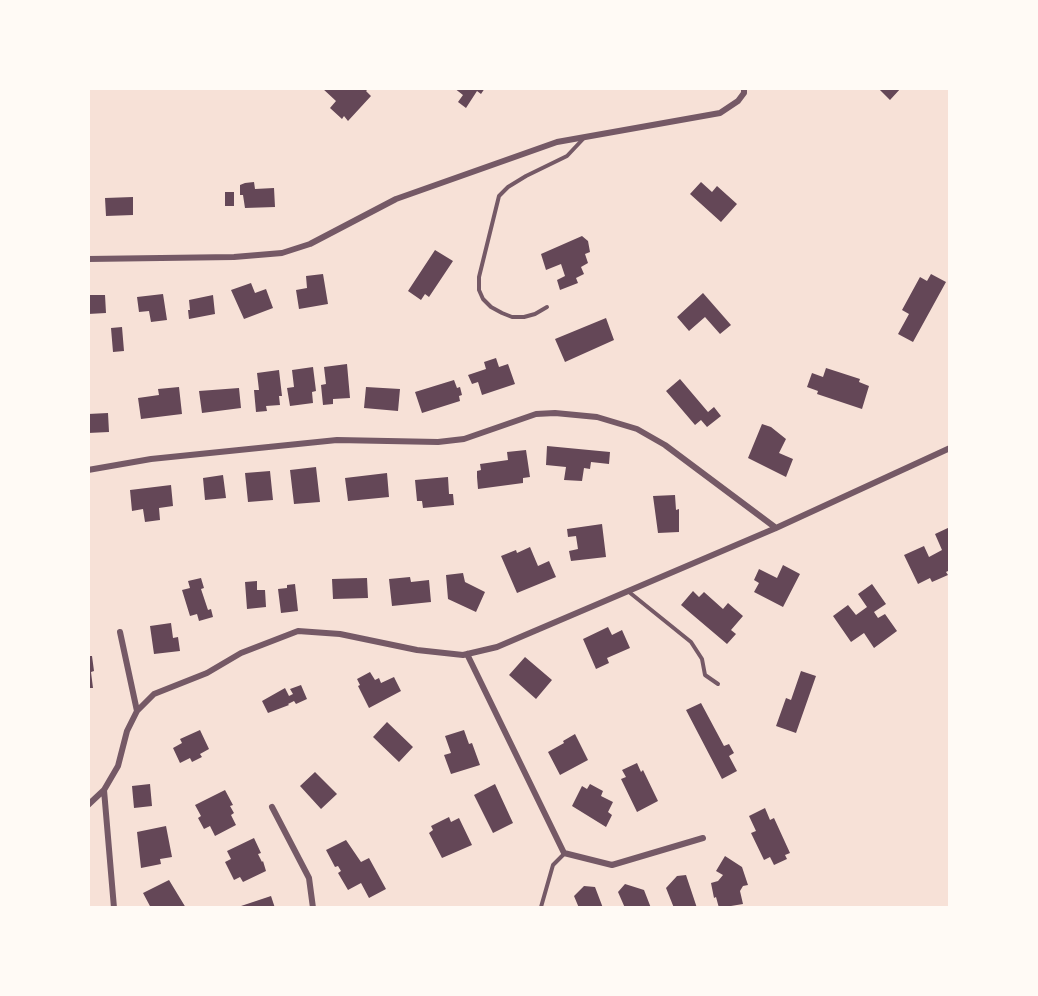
<!DOCTYPE html>
<style>
body{margin:0}
#map{position:relative;width:1038px;height:996px;overflow:hidden;background:#f7e1d7;font-family:Montserrat,sans-serif}
canvas{display:block}
.frame{position:absolute;inset:0;border:90px solid #fffaf5;pointer-events:none}
</style>
<div id="map">
<canvas width="1038" height="996"></canvas>
<div class="frame"></div>
</div>
<script>
const ctx = document.querySelector('canvas').getContext('2d');
ctx.lineJoin = 'round';
function paint(path, color) { ctx.fillStyle = color; ctx.fill(path, 'evenodd'); }
const poly = rows => new Path2D(rows.map(r => 'M' + r).join(''));
function strokePath(path, color, width, dash) { ctx.strokeStyle = color; ctx.lineWidth = width; ctx.lineCap = dash ? 'butt' : 'round'; ctx.setLineDash(dash || []); ctx.stroke(path); }
paint(poly([
 [322,88,369,88,366,91,371,96,348,121,344,116,342,119,330,108,336,101],
 [454,88,485,88,481,94,477,91,466,108,458,102,463,95],
 [878,88,901,88,890,100],
 [254,182,255,189,274,188,275,207,245,208,243,195,240,195,240,185,245,183],
 [701,182,712,192,717,186,737,204,721,222,690,194],
 [225,192,234,192,234,206,225,206],
 [133,197,133,215,106,216,105,198],
 [582,236,588,241,590,252,585,254,588,263,581,267,584,274,576,278,578,283,560,290,557,280,565,276,561,264,546,270,541,254],
 [435,250,453,261,429,297,425,294,421,300,408,291],
 [323,274,328,304,299,309,296,290,307,288,306,276],
 [931,274,946,282,913,342,898,334,909,314,902,310,920,277,927,281],
 [251,283,255,293,266,289,273,308,244,319,231,290],
 [703,293,731,325,720,334,705,317,689,331,677,317],
 [163,294,167,320,151,322,149,311,139,312,137,297],
 [88,295,105,295,106,313,88,314],
 [213,295,215,314,189,319,188,310,190,310,189,300],
 [606,318,614,340,565,362,555,339],
 [122,327,124,351,113,352,111,328],
 [496,358,499,367,508,364,515,384,482,395,478,382,472,384,468,375,486,369,484,362],
 [347,364,350,398,333,399,333,404,323,405,321,385,326,384,324,367],
 [313,367,316,391,312,392,313,403,290,406,287,388,294,387,292,370],
 [826,368,860,379,859,382,869,386,862,409,817,394,818,391,807,387,812,373,823,377],
 [279,370,282,396,279,396,280,405,266,406,267,411,256,412,254,390,259,390,257,373],
 [680,379,708,412,714,407,721,416,707,427,701,420,695,425,666,391],
 [454,380,457,388,460,387,462,395,459,396,460,401,422,413,415,392],
 [179,387,182,414,141,419,138,398,159,395,158,389],
 [366,387,400,389,398,411,364,408],
 [239,388,241,408,202,413,199,391],
 [108,413,109,432,88,433,88,414],
 [762,424,771,427,786,439,779,453,793,459,786,477,748,458],
 [547,446,610,452,609,464,591,462,590,469,584,468,582,481,564,480,566,467,546,465],
 [526,450,530,477,523,478,523,483,478,489,477,477,477,471,481,470,480,464,508,460,507,452],
 [316,467,320,502,294,504,290,470],
 [270,471,273,500,248,502,245,473],
 [387,473,389,497,348,501,345,478],
 [223,475,226,498,205,500,203,478],
 [448,477,449,494,453,494,454,505,423,508,422,501,417,501,415,480],
 [171,485,173,506,159,508,160,520,145,522,143,509,132,511,130,490],
 [675,495,676,510,679,509,679,532,658,533,653,496],
 [602,524,606,557,571,561,569,551,578,549,576,536,568,537,567,529],
 [950,527,950,570,946,572,948,575,932,582,930,578,918,584,904,555,924,546,929,557,942,550,935,534],
 [530,547,538,566,549,561,556,577,517,593,501,556,516,550,517,553],
 [783,565,800,574,783,607,754,592,759,583,754,580,759,569,777,578],
 [463,573,465,582,485,592,476,612,448,599,446,575],
 [410,577,411,582,429,580,431,602,392,606,389,579],
 [201,578,204,588,201,589,208,610,211,609,213,617,199,621,197,614,190,616,182,590,190,588,188,581],
 [367,578,368,598,333,599,332,579],
 [257,581,257,590,265,590,266,607,247,609,245,582],
 [295,584,298,611,281,613,278,589,287,588,287,585],
 [872,584,886,604,874,612,878,618,885,614,897,631,874,648,864,633,851,642,833,616,848,605,856,615,867,607,858,594],
 [693,591,699,597,704,592,723,609,728,603,743,616,731,630,736,634,727,644,681,605],
 [171,623,173,638,178,637,180,651,154,654,150,626],
 [608,627,612,635,622,630,630,648,607,658,609,663,596,669,583,639],
 [88,656,92,656,94,671,91,672,93,688,88,688],
 [525,657,552,680,536,699,509,675],
 [801,671,816,676,796,733,776,726,786,698,791,700],
 [370,672,375,680,379,678,381,683,394,677,401,691,369,708,358,686,360,685,357,679],
 [301,685,307,699,296,704,294,701,288,704,289,705,268,713,262,701,285,688,289,696,293,694,290,689],
 [701,703,724,746,729,744,734,753,729,756,737,771,722,779,686,710],
 [387,722,413,747,399,762,373,737],
 [200,730,209,749,200,754,202,757,192,762,190,758,180,763,173,748,182,743,180,739],
 [464,730,469,744,472,743,480,765,451,774,444,755,451,753,445,736],
 [575,734,588,760,560,775,548,752,564,743,563,741],
 [637,763,641,772,643,770,658,801,637,812,621,779,626,777,622,770],
 [315,772,337,794,321,809,300,786],
 [150,784,152,806,134,808,132,786],
 [495,784,513,823,493,833,474,795],
 [590,784,603,791,601,796,613,802,608,812,612,815,606,827,572,806,582,786,587,789],
 [225,790,233,805,230,806,234,813,231,815,236,825,215,836,210,826,204,829,198,818,201,816,195,805],
 [765,808,770,820,774,818,790,853,785,855,787,859,774,865,770,857,764,860,751,833,756,831,749,816],
 [449,817,451,822,459,818,472,845,442,858,429,833,433,830,431,826],
 [166,826,172,857,160,859,161,864,141,868,137,832],
 [254,838,261,853,258,854,262,862,263,861,266,871,243,882,240,877,234,880,225,862,231,859,227,851],
 [346,840,361,862,369,858,386,889,369,898,361,883,348,890,338,873,341,871,338,866,335,867,326,850],
 [725,856,742,867,748,885,743,886,740,891,743,904,719,908,716,897,714,898,711,883,718,881,723,875,716,871],
 [686,875,697,908,674,908,666,888,677,876],
 [169,880,186,908,151,908,143,893],
 [625,884,644,890,651,908,625,908,618,892],
 [584,886,595,887,603,908,579,908,574,896],
 [271,896,275,908,238,908,238,907]
]), '#644757');
strokePath(poly([
 [547,307,535,314,524,317,512,317,502,313,491,307,483,299,479,290,479,277,499,196,508,187,526,176,567,156,584,138],
 [629,592,691,642,702,659,705,675,718,684],
 [541,907,553,865,564,854]
]), '#755966', 4);
strokePath(poly([
 [88,259,234,257,282,253,310,244,396,199,557,142,720,113,738,101,744,93,744,88],
 [88,470,151,459,337,440,438,442,464,439,536,414,555,413,597,417,637,429,665,445,776,528],
 [120,632,137,711],
 [467,654,564,853,612,865,703,838],
 [104,790,114,908],
 [88,805,104,790,118,766,127,731,137,711,154,694,207,673,241,653,298,631,340,634,417,650,463,655,497,647,776,528,950,448],
 [272,807,309,878,313,908]
]), '#755966', 6);
</script>
